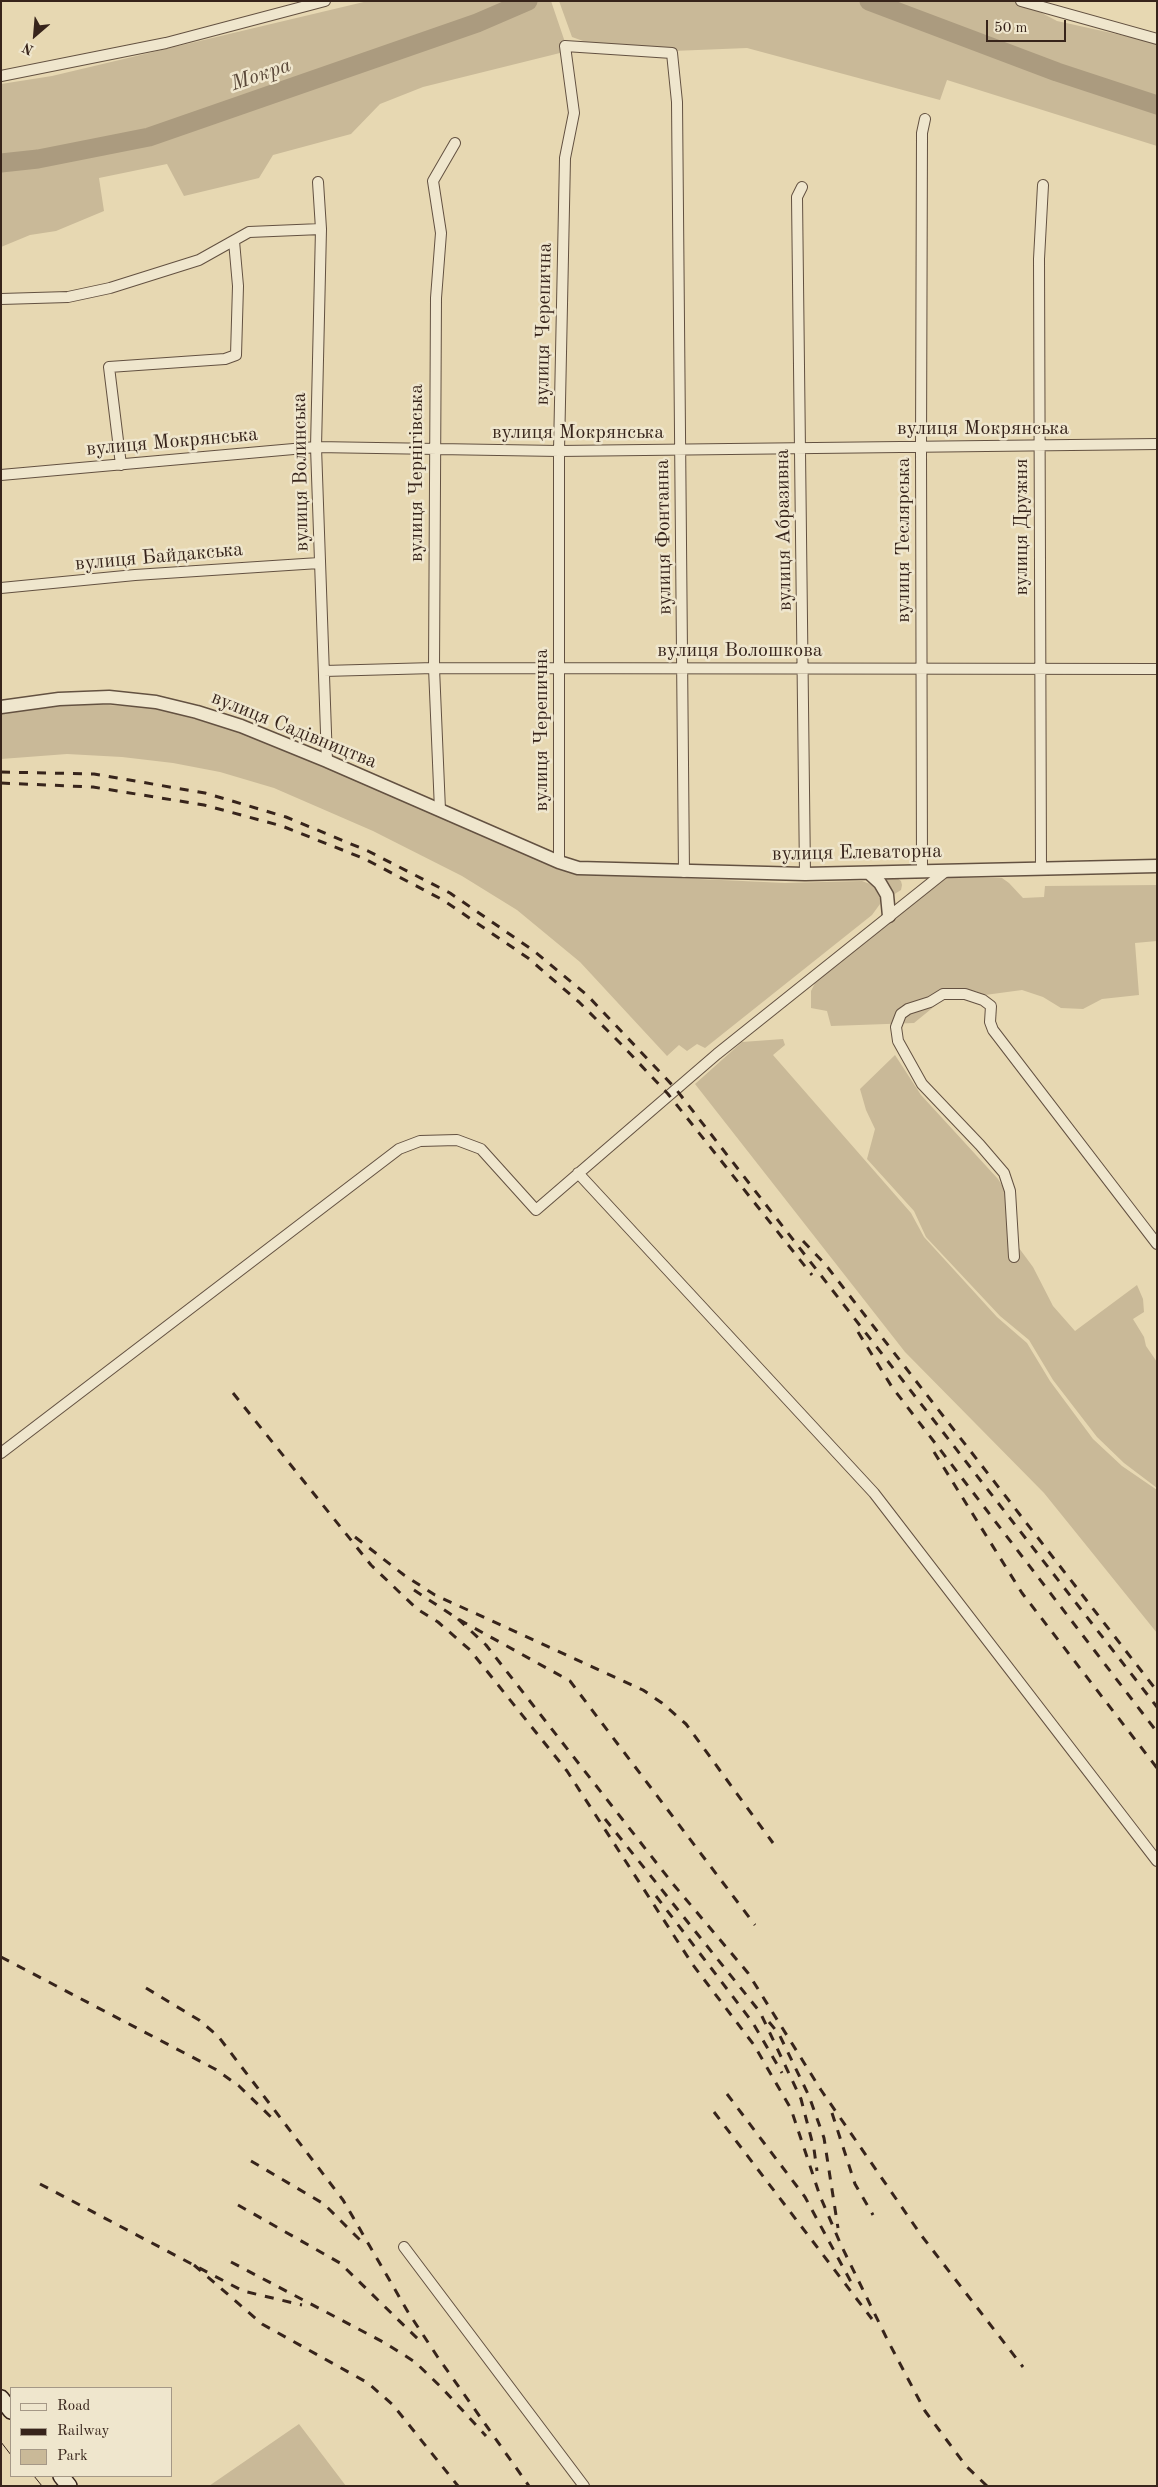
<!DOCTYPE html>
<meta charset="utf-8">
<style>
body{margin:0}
#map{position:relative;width:1158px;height:2487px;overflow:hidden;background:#e7d8b2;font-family:"Old Standard TT",serif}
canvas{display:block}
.frame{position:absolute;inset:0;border:2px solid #37241b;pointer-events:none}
.legend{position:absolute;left:10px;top:2387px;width:162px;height:90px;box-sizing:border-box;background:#efe6cd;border:1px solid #a59886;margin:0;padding:6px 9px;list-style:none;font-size:15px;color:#37241b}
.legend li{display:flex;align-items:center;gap:10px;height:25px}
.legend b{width:25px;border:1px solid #a59886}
.north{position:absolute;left:10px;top:10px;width:50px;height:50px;-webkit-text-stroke:4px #efe6cd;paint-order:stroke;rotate:207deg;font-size:14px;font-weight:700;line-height:20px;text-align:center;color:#37241b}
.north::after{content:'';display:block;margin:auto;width:18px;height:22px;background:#37241b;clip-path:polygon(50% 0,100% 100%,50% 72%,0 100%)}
.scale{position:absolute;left:986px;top:20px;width:80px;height:22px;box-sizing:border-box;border:2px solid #37241b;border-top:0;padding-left:6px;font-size:15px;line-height:18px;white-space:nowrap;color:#37241b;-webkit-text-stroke:4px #efe6cd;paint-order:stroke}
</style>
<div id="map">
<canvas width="1158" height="2487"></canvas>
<div class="frame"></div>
<ul class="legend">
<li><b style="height:6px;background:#efe6cd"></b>Road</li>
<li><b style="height:6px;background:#37241b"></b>Railway</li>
<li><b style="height:14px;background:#c9b998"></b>Park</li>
</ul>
<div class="north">N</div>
<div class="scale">50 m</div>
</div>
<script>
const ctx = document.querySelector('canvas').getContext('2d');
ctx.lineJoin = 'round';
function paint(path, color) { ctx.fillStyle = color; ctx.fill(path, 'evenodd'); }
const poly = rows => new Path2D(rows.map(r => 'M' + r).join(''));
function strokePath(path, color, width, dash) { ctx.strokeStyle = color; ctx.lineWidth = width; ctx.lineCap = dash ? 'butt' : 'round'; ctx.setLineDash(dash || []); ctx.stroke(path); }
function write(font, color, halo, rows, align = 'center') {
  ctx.font = font + ' "Old Standard TT",serif'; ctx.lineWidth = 5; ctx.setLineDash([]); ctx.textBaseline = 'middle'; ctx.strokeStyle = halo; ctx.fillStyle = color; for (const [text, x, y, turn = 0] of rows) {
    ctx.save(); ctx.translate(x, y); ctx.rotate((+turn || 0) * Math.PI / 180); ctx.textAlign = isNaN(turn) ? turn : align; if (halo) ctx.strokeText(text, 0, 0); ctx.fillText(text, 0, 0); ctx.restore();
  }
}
paint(poly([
 [368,1,551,1,568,51,423,87,380,104,351,134,273,155,259,178,184,196,167,164,99,178,104,211,56,231,30,235,1,247,1,84,52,76],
 [559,1,1019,1,1057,21,1157,43,1157,146,947,80,940,100,747,48,648,52,597,46,572,37],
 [75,703,156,708,250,735,593,874,785,883,862,881,873,885,881,900,880,904,872,915,705,1048,697,1044,687,1051,679,1045,667,1056,580,962,517,910,462,876,373,831,274,788,220,772,173,763,122,757,67,754,1,759,1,713],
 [897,878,901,881,902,885,901,890,893,895,885,879],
 [945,878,1002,878,1009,883,1023,898,1044,897,1045,886,1157,885,1157,941,1135,943,1139,995,1102,999,1083,1009,1061,1008,1043,997,1022,990,985,995,975,991,947,990,936,1005,914,1023,831,1026,827,1011,811,1008,811,991,818,977],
 [783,1039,785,1045,773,1055,911,1213,924,1237,997,1317,1027,1343,1050,1381,1093,1439,1122,1466,1157,1490,1157,1633,1044,1493,905,1352,695,1084,742,1042],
 [895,1055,921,1095,998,1179,1017,1209,1013,1223,1016,1244,1033,1267,1053,1306,1075,1331,1137,1285,1143,1299,1144,1312,1133,1319,1144,1337,1146,1346,1157,1362,1157,1488,1124,1463,1097,1437,1053,1380,1029,1340,1000,1316,926,1237,914,1211,867,1159,875,1129,866,1110,860,1089],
 [299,2424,346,2486,209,2486]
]), '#c9b998');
strokePath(poly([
 [869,1,1057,72,1157,105],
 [1,163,38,159,149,137,477,23,528,1]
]), '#ab9b7f', 19);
const minor = poly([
 [1021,1,1157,39],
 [1,76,166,43,325,1],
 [318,182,321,229,316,447,327,761],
 [802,187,797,197,805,874],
 [1,299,68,297,110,288,199,260,249,232,321,229],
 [121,465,109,367,225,359,236,355,238,286,234,241],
 [1,475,316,447,559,451,1157,444],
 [1,588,135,575,319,563],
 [324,671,434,668,1157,669],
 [440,810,434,668,436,298,441,233,433,181,455,143],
 [559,862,559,451,565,158,574,113,565,46,672,53,677,102,684,872],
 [1041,869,1039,259,1043,185],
 [922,872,921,447,922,133,925,119],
 [578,1173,874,1493,1157,1861],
 [1014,1257,1010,1191,1004,1173,980,1145,922,1084,898,1041,896,1027,901,1014,908,1009,930,1002,943,994,965,994,983,1000,991,1006,990,1022,993,1030,1157,1244],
 [1,1453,399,1149,420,1141,457,1140,481,1149,536,1210,717,1054,946,871],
 [404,2247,584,2486]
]);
const tertiary = poly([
 [1,707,59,699,109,697,156,702,197,712,241,726,327,761,559,862,578,868,805,874,1157,866],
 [869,873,880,883,887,895,889,916]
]);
const secondary = poly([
 [1,2398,11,2411],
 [61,2476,69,2486]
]);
strokePath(minor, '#635141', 12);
strokePath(tertiary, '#635141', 15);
strokePath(secondary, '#37241b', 18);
strokePath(minor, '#efe6cd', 10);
strokePath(tertiary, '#efe6cd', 12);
strokePath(secondary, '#efe6cd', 15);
strokePath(poly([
 [1,2442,11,2455],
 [34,2476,42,2486]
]), '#37241b', 1);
strokePath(poly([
 [1,772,94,774,205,793,286,817,368,851,450,893,534,951,587,995,675,1088,1157,1707],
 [1,783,93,787,204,805,282,826,365,859,443,900,528,958,579,1002,621,1044,668,1094,812,1275],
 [803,1241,825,1264,1157,1691],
 [858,1332,892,1387,1157,1732],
 [233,1393,371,1565,417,1609,438,1622,470,1650,567,1771,693,1965,754,2045,791,2109,820,2196,841,2245,888,2341,925,2411,966,2466,987,2486],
 [934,1452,1022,1593,1157,1768],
 [355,1537,404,1575,435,1595,643,1690,662,1703,686,1724,773,1843],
 [414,1590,458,1619,570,1681,755,1925],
 [458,1619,486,1645,673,1884,748,1973,821,2090,921,2235,1023,2367],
 [605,1819,760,2012,801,2099,814,2149,817,2171],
 [656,1896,753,2023,782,2073],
 [1,1957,215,2069,239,2086,275,2121],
 [146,1988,199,2020,218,2036,343,2200,408,2312,437,2356,529,2486],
 [769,2022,779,2034,809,2096,824,2138,838,2228],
 [727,2094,805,2197,851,2282],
 [714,2112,872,2319],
 [832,2113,855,2184,873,2215],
 [251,2161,324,2204,361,2241],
 [40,2184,243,2291,302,2305],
 [238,2205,340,2263,422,2343],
 [231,2262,385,2343,415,2362,442,2388,486,2436],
 [194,2265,262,2324,368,2383,393,2405,458,2486]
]), '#37241b', 3, [9, 9]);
write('20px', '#37241b', '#efe6cd', [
 ["вулиця Черепична",544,324,-89],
 ["вулиця Мокрянська",983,429],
 ["вулиця Мокрянська",578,433],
 ["вулиця Мокрянська",172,442,-5],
 ["вулиця Волинська",301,472,-91],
 ["вулиця Чернігівська",417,473,-90],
 ["вулиця Дружня",1022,527,-90],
 ["вулиця Абразивна",784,530,-91],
 ["вулиця Фонтанна",664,537,-91],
 ["вулиця Теслярська",904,540,-90],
 ["вулиця Байдакська",159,557,-5],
 ["вулиця Волошкова",740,651],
 ["вулиця Садівництва",294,730,22],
 ["вулиця Черепична",542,730,-90],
 ["вулиця Елеваторна",857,853,-1]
]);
write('italic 21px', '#5a4839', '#efe6cd', [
 ["Мокра",261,75,-19]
]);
</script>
